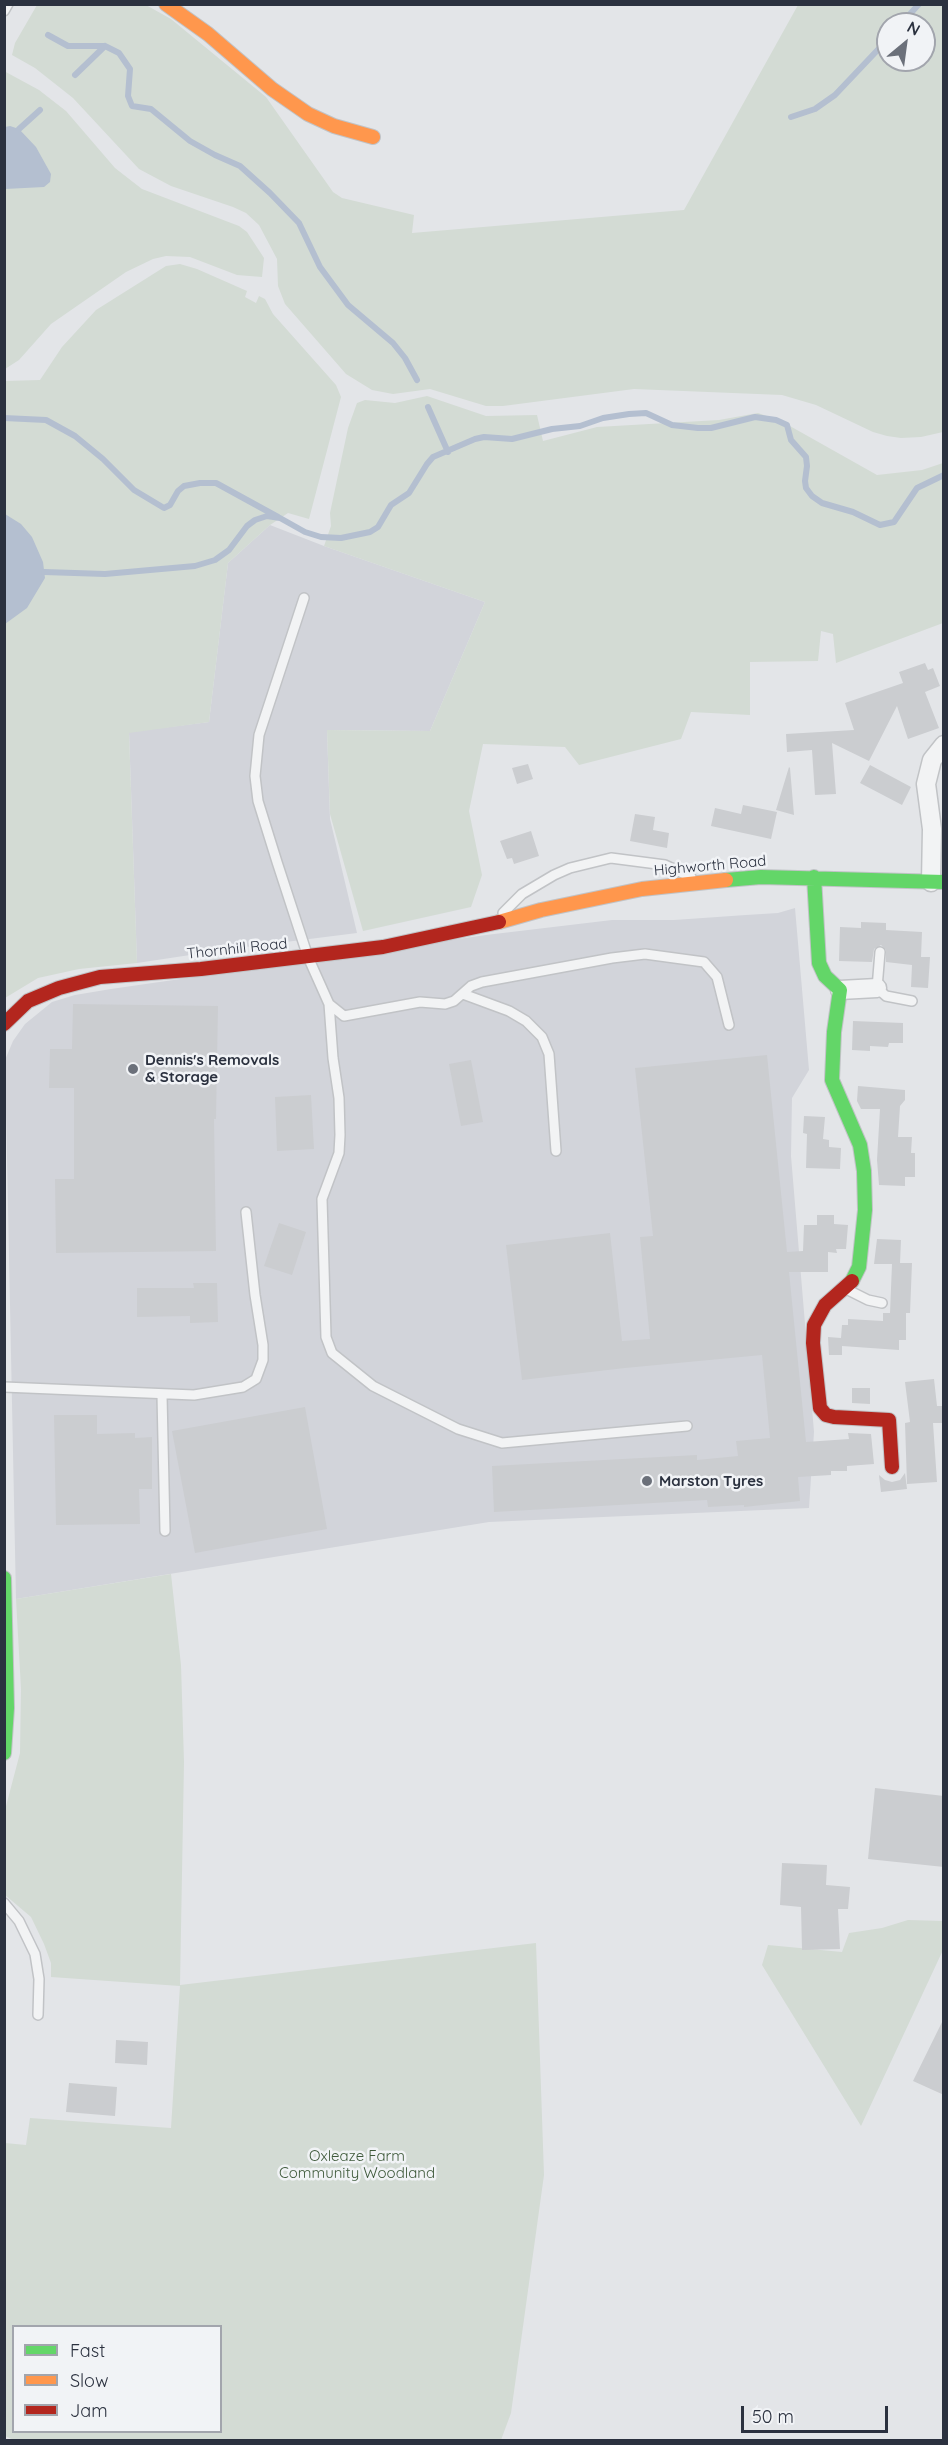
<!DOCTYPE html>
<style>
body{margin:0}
#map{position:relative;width:948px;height:2445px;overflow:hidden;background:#e3e5e8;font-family:Quicksand,sans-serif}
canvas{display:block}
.frame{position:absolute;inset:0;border:6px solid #2b313f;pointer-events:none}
.legend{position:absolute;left:12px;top:2325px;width:210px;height:108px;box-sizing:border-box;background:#f1f3f6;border:2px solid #a2a5ad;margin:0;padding:8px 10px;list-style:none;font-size:18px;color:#2b313f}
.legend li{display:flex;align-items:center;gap:12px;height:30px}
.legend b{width:30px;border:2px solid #a2a5ad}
.north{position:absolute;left:876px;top:12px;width:60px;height:60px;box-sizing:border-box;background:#f1f3f6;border:2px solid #a2a5ad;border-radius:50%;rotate:29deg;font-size:16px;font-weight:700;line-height:24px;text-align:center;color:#2b313f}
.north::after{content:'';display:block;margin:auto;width:21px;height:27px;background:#6b707a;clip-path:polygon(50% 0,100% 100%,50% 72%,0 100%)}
.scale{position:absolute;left:741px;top:2406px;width:147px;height:27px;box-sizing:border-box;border:3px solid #2b313f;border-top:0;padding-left:8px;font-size:18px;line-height:21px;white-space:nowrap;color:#2b313f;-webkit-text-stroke:4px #f1f3f6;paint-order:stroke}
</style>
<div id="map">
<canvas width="948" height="2445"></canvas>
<div class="frame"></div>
<ul class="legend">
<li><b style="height:8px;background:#63d668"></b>Fast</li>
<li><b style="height:8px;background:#ff974d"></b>Slow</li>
<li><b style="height:8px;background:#b3261e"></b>Jam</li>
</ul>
<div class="north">N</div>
<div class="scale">50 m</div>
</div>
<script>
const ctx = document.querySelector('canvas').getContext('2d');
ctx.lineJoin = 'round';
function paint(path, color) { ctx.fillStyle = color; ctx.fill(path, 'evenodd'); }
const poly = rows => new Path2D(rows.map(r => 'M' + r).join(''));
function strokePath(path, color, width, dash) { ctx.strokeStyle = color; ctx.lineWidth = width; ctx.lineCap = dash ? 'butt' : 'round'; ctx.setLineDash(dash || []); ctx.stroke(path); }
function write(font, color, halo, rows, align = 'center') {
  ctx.font = font + ' Quicksand,sans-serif'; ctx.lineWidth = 5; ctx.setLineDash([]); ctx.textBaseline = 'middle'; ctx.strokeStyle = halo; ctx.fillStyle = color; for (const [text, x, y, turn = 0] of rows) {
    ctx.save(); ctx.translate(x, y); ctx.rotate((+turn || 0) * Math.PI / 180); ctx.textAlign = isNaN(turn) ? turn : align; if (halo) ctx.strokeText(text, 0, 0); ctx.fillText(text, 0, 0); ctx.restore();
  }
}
paint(poly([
 [270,525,324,546,485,602,430,731,327,730,330,819,357,933,230,949,137,963,129,732,209,722,228,563],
 [795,908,809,1070,792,1098,791,1156,814,1432,809,1508,489,1522,16,1599,5,1060,13,1041,25,1024,52,1002,75,995,111,989,486,935,612,920,674,920,746,915,778,913]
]), '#d2d4da');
paint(poly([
 [37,5,146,5,171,19,266,97,333,192,342,198,414,215,412,233,684,210,798,5,943,5,943,432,921,437,901,438,887,436,873,432,816,405,782,395,634,389,503,406,486,406,430,389,393,394,372,390,346,374,285,304,278,286,277,259,259,225,246,213,233,207,171,186,139,169,73,98,35,68,12,55,15,43],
 [888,24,924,24,924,60,888,60],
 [4,71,39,90,66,111,115,168,142,189,239,226,247,232,264,258,262,277,237,275,190,257,166,256,153,259,126,272,51,324,19,360,5,369],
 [180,264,197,269,247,291,245,297,256,303,259,296,265,299,273,314,336,385,341,397,309,519,288,513,270,525,228,563,209,722,129,733,137,963,79,969,38,978,5,998,5,381,40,380,62,347,96,310,166,266],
 [427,396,486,416,537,415,543,441,597,427,719,420,758,413,781,421,877,475,922,470,943,463,943,623,836,663,833,634,821,631,818,661,750,662,750,715,691,712,681,739,579,765,565,747,483,744,469,811,482,875,471,907,363,931,330,814,327,730,430,731,485,602,324,546,331,526,330,513,348,428,357,403,365,400,395,403],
 [171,1574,181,1665,184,1762,180,1985,536,1943,544,2175,511,2413,501,2440,14,2440,5,2436,5,2143,26,2145,30,2118,171,2128,180,1986,51,1977,51,1963,44,1944,31,1917,5,1895,5,1810,20,1753,21,1689,16,1599],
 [14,2326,220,2326,220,2432,14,2432],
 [908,1920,943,1921,943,1950,861,2126,762,1965,768,1945,842,1952,849,1933,882,1928]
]), '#d3dbd4');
paint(poly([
 [10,126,19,129,36,147,51,174,50,182,44,187,5,189,5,127],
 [5,514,21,524,32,537,43,562,45,578,27,608,5,624]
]), '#b4bfd0');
strokePath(poly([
 [901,24,919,4],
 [48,35,68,46,105,46,119,53,130,69,128,96,132,106,151,109,190,141,215,155,240,166,270,193,299,223,320,267,348,305,393,343,405,358,417,380],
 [75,75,105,46],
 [791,117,815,109,835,95,888,39],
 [19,129,40,110],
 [428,407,448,452],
 [4,418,46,420,75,436,103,459,134,490,164,508,170,505,178,491,184,486,200,483,216,483,278,517],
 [44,572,105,574,195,566,215,560,229,550,247,526,255,520,267,516,280,518,305,532,321,537,341,538,370,532,378,527,391,505,409,493,427,464,433,457,475,439,484,437,512,439,552,429,580,426,603,418,629,414,646,413,672,425,698,428,711,428,755,417,776,420,787,425,791,440,806,457,807,466,805,481,806,488,812,496,822,503,853,512,880,525,894,522,917,488,944,475]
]), '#b4bfd0', 6);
paint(poly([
 [925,663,928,670,933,668,940,686,925,692,939,728,908,739,897,706,869,761,832,743,836,794,815,795,812,750,787,752,786,734,854,730,845,703,903,683,899,672],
 [528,764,533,779,517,784,512,768],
 [870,765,911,787,902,805,860,783],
 [789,767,790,768,794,815,776,810],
 [743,805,777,812,771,839,711,826,715,808,741,814],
 [635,814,655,817,653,830,669,833,667,848,630,841],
 [531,831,539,856,514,864,512,858,507,859,500,841],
 [861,922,886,923,886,930,922,932,921,957,930,957,928,988,911,987,912,965,886,962,886,950,881,945,874,949,872,962,839,961,840,927,861,928],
 [73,1004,218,1006,216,1119,214,1119,216,1251,56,1253,55,1179,74,1179,74,1088,49,1088,50,1049,72,1049],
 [853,1021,903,1023,903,1043,889,1043,888,1047,870,1046,870,1051,852,1050],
 [767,1055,787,1252,803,1251,804,1225,817,1225,817,1215,834,1215,834,1224,848,1225,846,1249,836,1249,837,1253,828,1252,828,1272,789,1272,806,1442,849,1439,848,1433,871,1434,874,1464,847,1466,847,1471,831,1471,831,1475,798,1477,800,1501,744,1507,744,1505,708,1507,707,1500,494,1512,492,1466,697,1455,697,1460,738,1456,736,1441,770,1438,762,1355,625,1368,522,1380,506,1245,610,1233,622,1341,650,1339,640,1237,653,1236,635,1068],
 [471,1060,483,1122,461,1126,449,1064],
 [858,1086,905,1090,905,1100,900,1106,898,1137,912,1137,911,1153,915,1153,915,1177,905,1177,905,1186,879,1185,877,1160,880,1109,861,1109,857,1101],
 [311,1095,314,1149,277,1151,275,1097],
 [804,1116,825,1117,823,1139,829,1140,829,1147,841,1148,840,1169,806,1168,807,1134,803,1133],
 [279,1223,306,1232,292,1275,264,1266],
 [877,1239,901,1240,900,1263,912,1263,910,1313,906,1313,906,1340,899,1340,899,1350,842,1346,842,1355,829,1355,828,1337,841,1338,842,1325,848,1325,848,1319,883,1321,883,1313,890,1313,892,1264,874,1264],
 [193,1283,217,1283,218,1322,190,1323,190,1316,137,1317,137,1288,194,1288],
 [934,1379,937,1406,944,1406,944,1423,933,1423,937,1482,907,1484,905,1423,910,1422,905,1382],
 [852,1388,870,1388,870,1404,852,1403],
 [305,1407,327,1529,195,1553,172,1431],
 [54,1415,97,1415,97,1434,135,1433,135,1438,152,1437,152,1489,139,1489,140,1524,56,1525],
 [905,1473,907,1489,881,1492,879,1475,885,1480,892,1482,900,1480],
 [875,1788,944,1796,944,1867,868,1859],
 [782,1863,827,1865,826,1885,850,1887,848,1909,838,1909,840,1949,802,1950,801,1907,780,1905],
 [944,2018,944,2095,913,2081],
 [116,2040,148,2042,147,2065,115,2063],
 [69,2083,117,2087,115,2116,66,2112]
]), '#cbcdd0');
const lane = poly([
 [4,11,8,4],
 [304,598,259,735,255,776,258,801,277,862,308,957,329,1004,344,1016,420,1002,445,1004,454,1001,471,986,482,982,612,958,645,954,704,962,717,977,729,1025],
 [503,913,522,894,554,875,570,868,611,858,665,865,691,877],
 [880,952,877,988,886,996,912,1001],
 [463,994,509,1011,526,1021,542,1037,549,1054,556,1151],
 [329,1004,333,1058,339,1098,340,1135,339,1153,322,1199,326,1337,332,1353,373,1386,458,1429,502,1443,687,1426],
 [848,1290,868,1300,882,1303],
 [4,1387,194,1395,243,1387,256,1379,263,1360,263,1345,255,1295,246,1212],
 [162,1395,165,1531],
 [4,1903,19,1921,35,1954,39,1979,38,2015]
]);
const street = poly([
 [931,882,932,829,926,784,932,760,944,745],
 [840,990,877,988]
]);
const fast = poly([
 [814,877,819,963,825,976,840,990,834,1032,832,1080,860,1145,864,1171,865,1210,859,1267,852,1281],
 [726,880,761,877,944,882],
 [4,1578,7,1708,4,1753]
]);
const slow = poly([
 [166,4,208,34,272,89,308,114,334,126,373,137],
 [499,922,541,910,642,889,726,880]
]);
const jam = poly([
 [4,1024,28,1001,59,988,100,977,201,969,383,947,499,922],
 [852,1281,825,1305,814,1325,813,1343,820,1408,826,1415,834,1417,889,1420,892,1467]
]);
strokePath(lane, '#c1c3c6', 12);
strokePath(street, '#c1c3c6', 21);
strokePath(fast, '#c1c3c6', 16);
strokePath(slow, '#c1c3c6', 16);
strokePath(jam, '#c1c3c6', 16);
strokePath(lane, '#f2f3f4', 9);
strokePath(street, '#f2f3f4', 18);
strokePath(fast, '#63d668', 14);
strokePath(slow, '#ff974d', 14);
strokePath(jam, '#b3261e', 14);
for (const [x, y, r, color] of [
 [133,1069,6,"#6b707a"],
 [647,1481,6,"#6b707a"]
]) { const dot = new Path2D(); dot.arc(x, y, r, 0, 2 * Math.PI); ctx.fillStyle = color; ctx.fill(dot); strokePath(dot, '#f1f3f6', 2); }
write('15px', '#2b313f', '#f1f3f6', [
 ["Highworth Road",710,866,-5],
 ["Thornhill Road",237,949,-6]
]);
write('bold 15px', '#2b313f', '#f1f3f6', [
 ["Dennis's Removals",145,1060],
 ["& Storage",145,1077],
 ["Marston Tyres",659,1481]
], 'left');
write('15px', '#3e593a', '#f1f3f6', [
 ["Oxleaze Farm",357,2156],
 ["Community Woodland",357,2173]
]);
</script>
